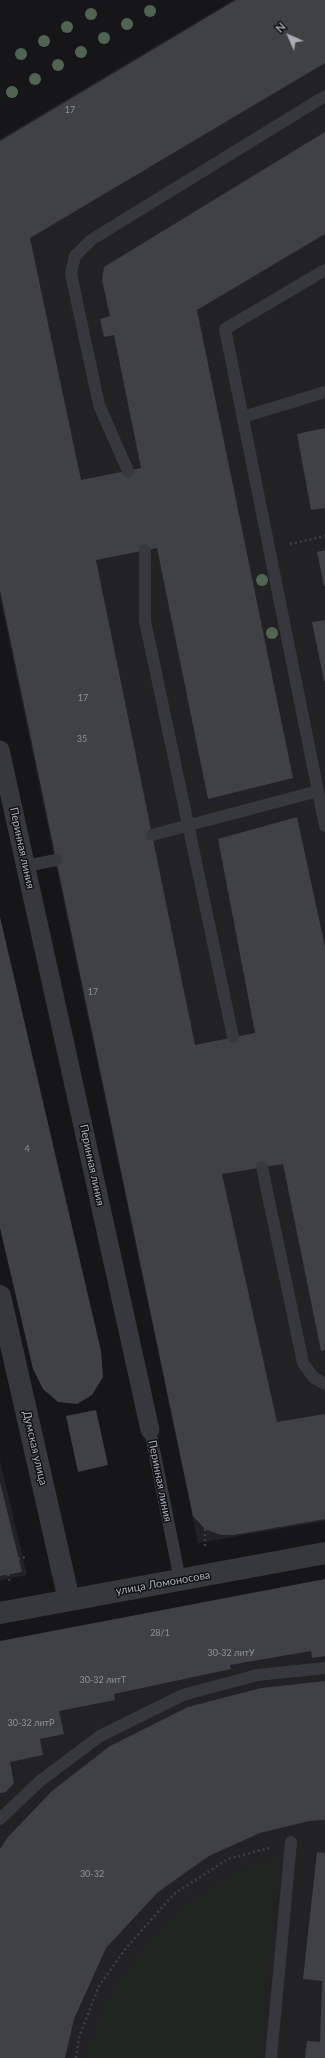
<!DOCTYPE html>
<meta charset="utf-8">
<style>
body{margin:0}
#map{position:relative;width:325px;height:2058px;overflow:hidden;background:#161618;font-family:Lato,sans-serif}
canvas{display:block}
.north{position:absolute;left:269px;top:16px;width:40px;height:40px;-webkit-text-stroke:3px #111113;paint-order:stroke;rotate:315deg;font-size:11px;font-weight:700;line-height:16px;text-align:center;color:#a8adb8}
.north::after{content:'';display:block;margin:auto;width:14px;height:18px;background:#a8adb8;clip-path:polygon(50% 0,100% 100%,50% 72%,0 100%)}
</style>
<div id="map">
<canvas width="325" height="2058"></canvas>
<div class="north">N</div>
</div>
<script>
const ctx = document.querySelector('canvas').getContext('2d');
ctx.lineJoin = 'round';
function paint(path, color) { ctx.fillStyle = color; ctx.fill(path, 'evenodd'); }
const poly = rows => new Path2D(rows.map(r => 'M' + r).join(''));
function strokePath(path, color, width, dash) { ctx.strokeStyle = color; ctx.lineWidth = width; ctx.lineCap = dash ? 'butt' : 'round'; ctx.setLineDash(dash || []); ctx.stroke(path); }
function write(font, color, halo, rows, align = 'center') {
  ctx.font = font + ' Lato,sans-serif'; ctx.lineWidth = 3; ctx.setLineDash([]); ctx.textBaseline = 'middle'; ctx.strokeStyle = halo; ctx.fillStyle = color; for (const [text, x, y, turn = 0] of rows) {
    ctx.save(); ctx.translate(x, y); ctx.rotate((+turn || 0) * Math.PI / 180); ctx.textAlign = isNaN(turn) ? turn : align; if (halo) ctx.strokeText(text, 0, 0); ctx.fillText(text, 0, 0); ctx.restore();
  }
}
paint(poly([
 [233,0,325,0,325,1521,198,1543,0,598,0,139],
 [0,1460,27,1575,0,1580],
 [325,1625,325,2058,0,2058,0,1683]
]), '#222225');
paint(poly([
 [277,1859,258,2058,89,2058,90,2049,110,1996,150,1943,190,1905,237,1874]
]), '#1e261f');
paint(poly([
 [236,0,325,0,325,63,30,238,81,480,141,468,114,335,104,337,100,319,110,316,102,280,104,267,325,132,325,234,197,310,293,778,208,799,157,548,96,560,195,1045,255,1033,218,839,297,817,325,947,325,1350,321,1351,283,1164,222,1174,277,1422,325,1414,325,1519,234,1535,221,1535,205,1529,193,1516,0,590,0,141],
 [325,428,325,508,311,510,297,434],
 [325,550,325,586,324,586,317,552],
 [325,620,325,681,324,681,312,622],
 [0,917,101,1351,103,1377,92,1395,77,1404,58,1402,43,1389,33,1369,0,1228],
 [96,1410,108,1465,78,1472,66,1416],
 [0,1482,22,1572,0,1576],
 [325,1579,325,1656,312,1658,311,1651,230,1665,231,1669,114,1694,115,1700,59,1711,64,1734,40,1739,43,1755,10,1762,14,1783,6,1792,0,1793,0,1641],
 [325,1681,325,1820,309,1821,260,1833,209,1856,158,1892,106,1948,74,2019,65,2058,0,2058,0,1849,8,1837,52,1791,110,1746,188,1707,261,1688],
 [317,1852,325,1853,325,2058,305,2058,307,2041,320,2042,322,1981,303,1979]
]), '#404145');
strokePath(poly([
 [290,544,325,536],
 [205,1529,205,1547],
 [18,1559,26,1557],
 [8,1574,10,1584],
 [76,2058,79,2037,99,1986,126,1948,174,1894,228,1859,269,1848]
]), '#3d3f44', 2.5, [2, 3]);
strokePath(poly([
 [325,270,225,329,325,826],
 [243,417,325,392],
 [128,471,99,405,71,274,75,256,91,240,325,96],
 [145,550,145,621,233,1037],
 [152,835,318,791],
 [26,866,56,860],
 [262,1167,303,1363,314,1378,325,1384],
 [150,1430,180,1580],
 [0,1819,40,1781,100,1736,183,1695,257,1675,325,1668],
 [271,2058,291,1842]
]), '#37383d', 12);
strokePath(poly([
 [0,750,150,1430]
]), '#37383d', 19);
strokePath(poly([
 [0,1296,69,1600],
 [0,1613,325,1553]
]), '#37383d', 22);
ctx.fillStyle = '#506452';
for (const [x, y] of [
 [150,11],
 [91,14],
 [127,24],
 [67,27],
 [104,38],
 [44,41],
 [81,52],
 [21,54],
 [58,65],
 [35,79],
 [12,92],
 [262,580],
 [272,633]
]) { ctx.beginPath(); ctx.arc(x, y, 6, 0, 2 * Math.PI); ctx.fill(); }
write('9px', '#8e929b', null, [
 ["17",70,110],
 ["17",83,698],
 ["35",82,739],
 ["17",93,992],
 ["4",27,1149],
 ["28/1",160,1633],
 ["30-32 литУ",231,1653],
 ["30-32 литТ",103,1680],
 ["30-32 литР",31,1723],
 ["30-32",92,1874]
]);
write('11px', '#a8adb8', '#111113', [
 ["Перинная линия",22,848,78],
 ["Перинная линия",92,1165,78],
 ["Думская улица",35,1448,77],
 ["Перинная линия",160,1481,79],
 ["улица Ломоносова",163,1583,-10]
]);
</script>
